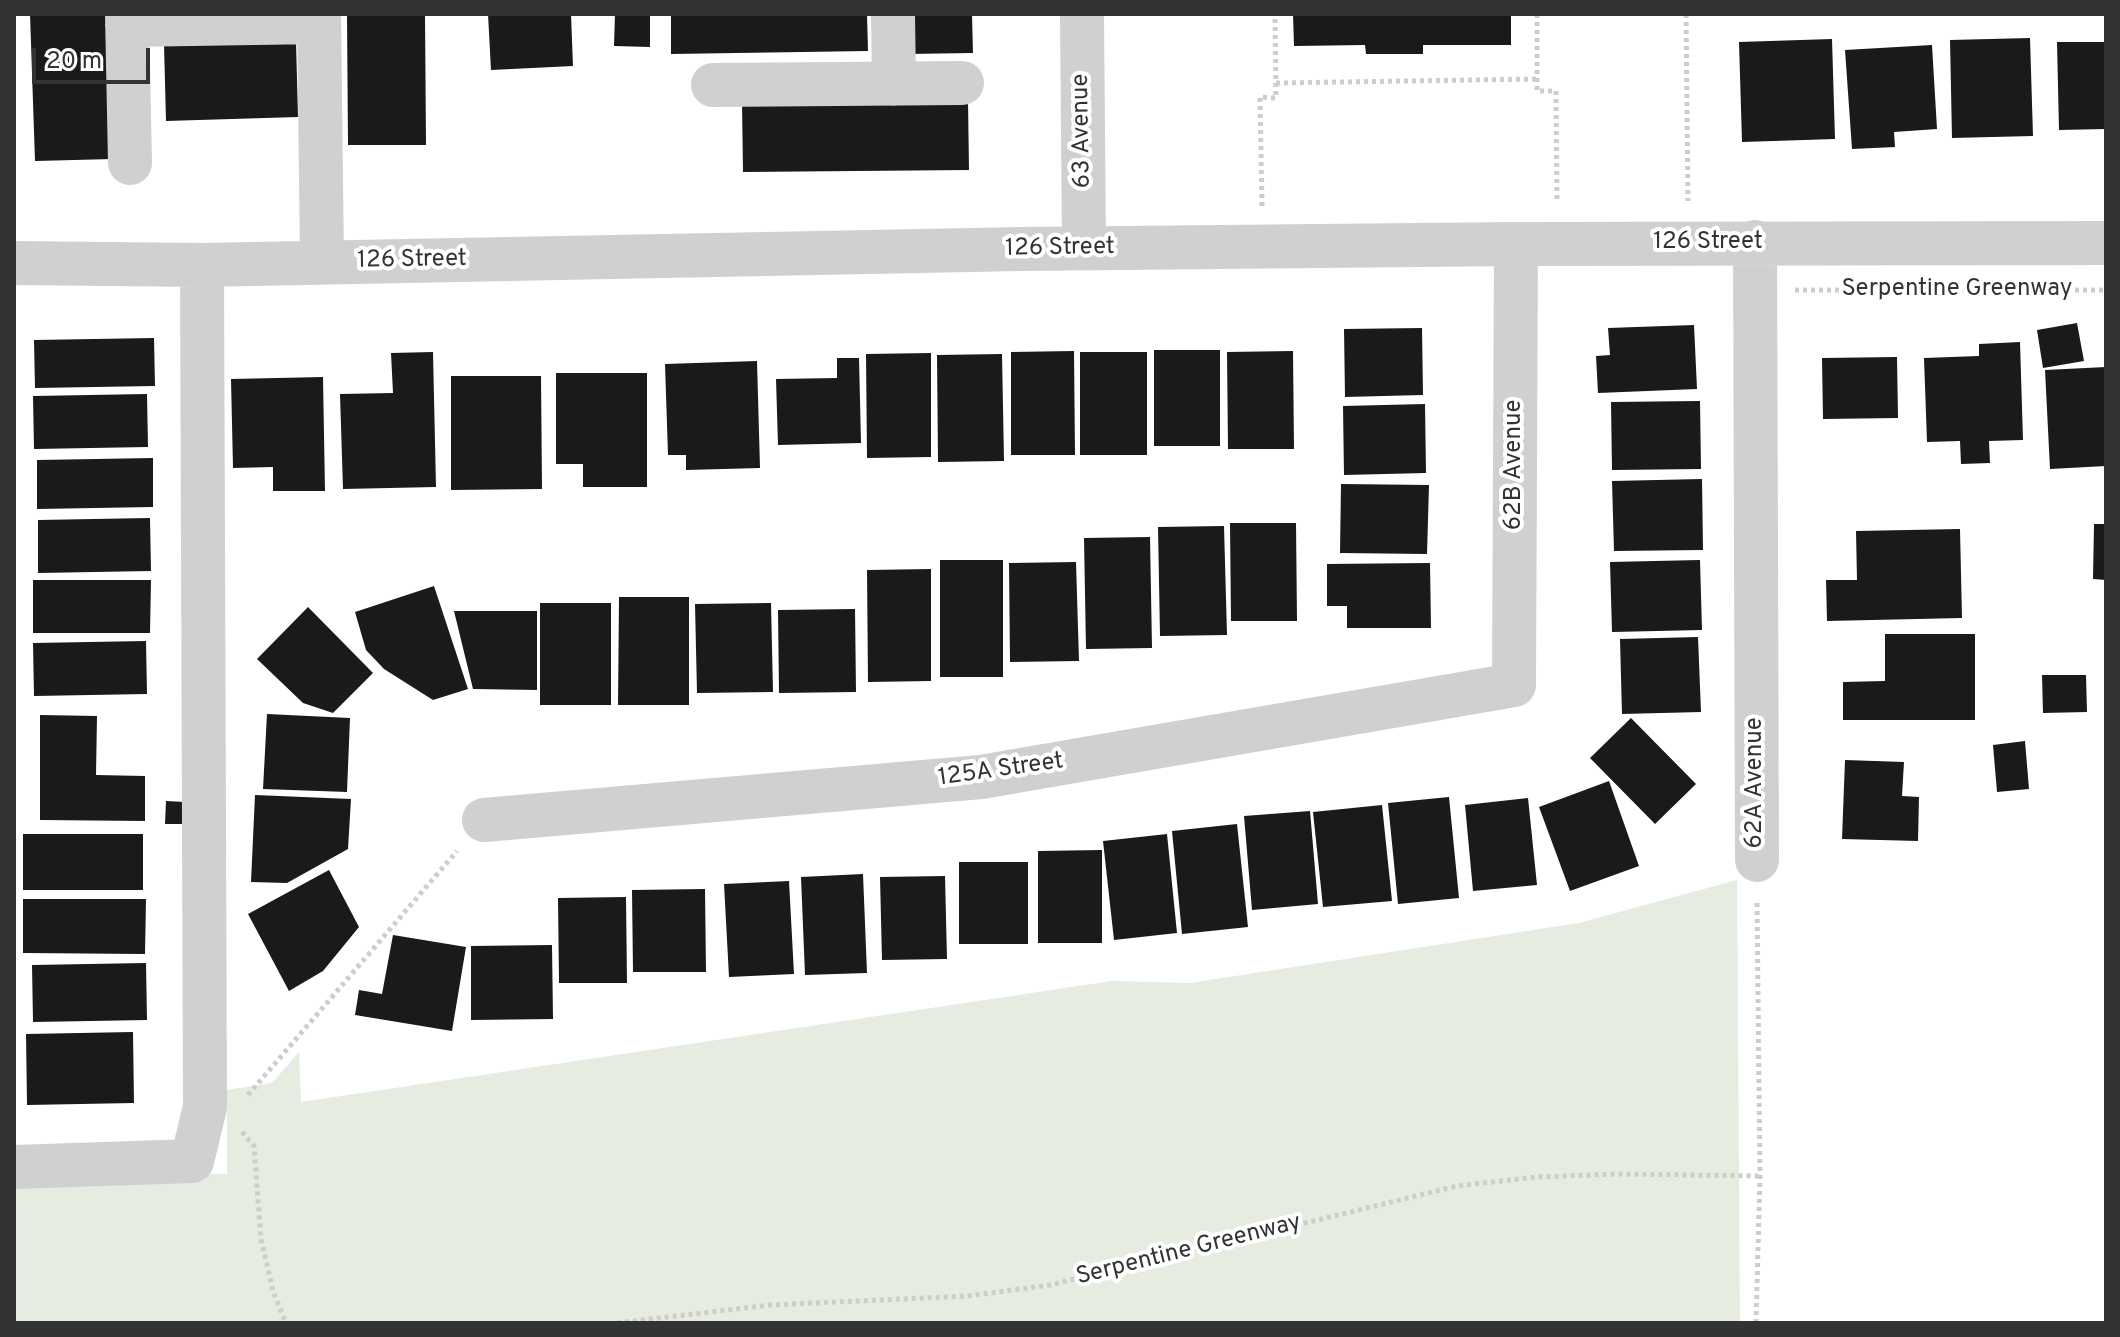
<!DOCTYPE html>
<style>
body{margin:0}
#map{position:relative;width:2120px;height:1337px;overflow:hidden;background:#fff;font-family:Overpass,sans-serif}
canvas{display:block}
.frame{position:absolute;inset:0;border:16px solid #333;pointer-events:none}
.scale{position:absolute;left:32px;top:48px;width:118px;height:36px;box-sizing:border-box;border:4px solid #333;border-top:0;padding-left:10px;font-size:24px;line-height:28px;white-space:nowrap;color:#333;-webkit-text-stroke:6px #fff;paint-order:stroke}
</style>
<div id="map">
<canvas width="2120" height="1337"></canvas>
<div class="frame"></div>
<div class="scale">20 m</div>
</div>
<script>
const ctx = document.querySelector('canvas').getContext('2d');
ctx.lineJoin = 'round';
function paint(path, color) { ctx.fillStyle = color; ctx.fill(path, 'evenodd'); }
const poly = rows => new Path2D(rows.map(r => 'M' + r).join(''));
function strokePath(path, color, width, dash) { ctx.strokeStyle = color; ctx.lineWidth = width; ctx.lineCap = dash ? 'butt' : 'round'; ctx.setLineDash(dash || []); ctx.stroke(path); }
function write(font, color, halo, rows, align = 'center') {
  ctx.font = font + ' Overpass,sans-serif'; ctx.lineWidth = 8; ctx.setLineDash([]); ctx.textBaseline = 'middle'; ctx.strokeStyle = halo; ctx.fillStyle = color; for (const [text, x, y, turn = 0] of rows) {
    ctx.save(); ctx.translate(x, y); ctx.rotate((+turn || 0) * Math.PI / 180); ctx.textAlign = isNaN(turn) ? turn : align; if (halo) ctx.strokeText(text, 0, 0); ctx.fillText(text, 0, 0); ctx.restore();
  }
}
paint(poly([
 [1737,880,1740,1323,14,1323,14,1175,227,1174,227,1090,272,1083,299,1052,301,1102,1112,981,1190,983,1579,923]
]), '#e6ecdf');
paint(poly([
 [30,14,108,14,113,159,35,161],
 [488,14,571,14,573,66,491,70],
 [615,14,650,14,650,47,614,46],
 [671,14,867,14,868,51,671,54],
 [905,14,972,14,973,53,906,54],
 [1293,14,1511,14,1511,45,1423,45,1423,54,1366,54,1365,45,1294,46],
 [425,15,426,145,348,145,347,16],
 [2030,38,2033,136,1952,138,1950,40],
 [1832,39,1835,139,1742,142,1739,42],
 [296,41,298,117,166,121,164,44],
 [2057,42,2106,42,2106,129,2059,130],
 [1932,45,1937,129,1894,132,1895,147,1852,149,1845,50],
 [968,101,969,170,743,172,742,103],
 [2077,323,2084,361,2043,368,2037,330],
 [1694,325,1697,389,1598,393,1596,356,1610,355,1608,328],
 [1422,328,1423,395,1345,397,1344,329],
 [154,338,155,386,35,388,34,340],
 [2020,342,2023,440,1989,441,1990,463,1961,464,1960,441,1927,442,1924,358,1979,356,1979,344],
 [1154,350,1220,350,1220,446,1154,446],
 [1074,351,1075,455,1011,455,1011,352],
 [1293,351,1294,449,1228,449,1227,352],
 [433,352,436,487,343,489,340,394,393,393,391,353],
 [1080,352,1147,352,1147,455,1080,455],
 [931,353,931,457,867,458,866,354],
 [1002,354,1004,461,938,462,937,355],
 [1897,357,1898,418,1823,419,1822,358],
 [837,358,859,358,861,443,778,445,776,379,837,378],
 [757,361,760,468,686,470,686,455,668,455,665,364],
 [2106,367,2106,466,2050,469,2045,370],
 [556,373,647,373,647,487,583,487,583,464,556,464],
 [451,376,541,376,542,489,451,490],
 [323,377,325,491,273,491,273,467,233,468,231,379],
 [147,394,148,447,34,449,33,396],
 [1700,401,1701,469,1612,470,1611,402],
 [1425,404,1426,473,1344,475,1343,406],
 [153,458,153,507,37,509,37,460],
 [1702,479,1703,550,1614,551,1612,481],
 [1341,484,1429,485,1427,554,1340,553],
 [150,518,151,571,38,573,38,520],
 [1230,523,1296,523,1297,621,1231,621],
 [2094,524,2106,524,2106,580,2093,579],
 [1224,526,1227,635,1160,636,1158,527],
 [1960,529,1962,618,1827,621,1826,580,1857,580,1856,531],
 [1150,537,1152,648,1086,649,1084,538],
 [940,560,1003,560,1003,677,940,677],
 [1700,560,1702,630,1612,632,1610,562],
 [1076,562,1079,661,1010,662,1009,563],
 [1430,563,1431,628,1347,628,1347,606,1327,606,1327,564],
 [931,569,931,681,868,682,867,570],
 [33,580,151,580,150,633,33,633],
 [434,586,468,689,433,700,384,669,366,650,355,612],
 [619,597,689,597,689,705,618,705],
 [540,603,611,603,611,705,540,705],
 [771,603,773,692,697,693,695,604],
 [308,607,373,673,333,713,303,703,257,659],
 [855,609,856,692,779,693,778,610],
 [454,611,537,611,537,690,473,689],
 [1885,634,1975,634,1975,720,1843,720,1843,682,1885,681],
 [1698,637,1701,712,1622,714,1620,639],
 [146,641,147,694,34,696,33,643],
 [2042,675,2086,675,2087,712,2043,713],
 [267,714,350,718,347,792,263,789],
 [40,715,97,716,96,775,145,776,145,821,40,820],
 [1631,718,1696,784,1655,824,1590,758],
 [2025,741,2029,789,1997,792,1993,745],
 [1845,760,1904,762,1902,796,1919,797,1918,841,1842,839],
 [1609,781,1639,866,1570,891,1539,807],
 [255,795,351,799,348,849,287,883,251,882],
 [1449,797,1459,898,1398,904,1388,803],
 [1528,798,1537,885,1473,891,1465,805],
 [166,801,185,802,185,824,165,824],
 [1382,805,1392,901,1323,907,1313,812],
 [1310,811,1318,904,1252,910,1244,816],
 [1237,824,1248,927,1182,934,1172,831],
 [23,834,143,834,143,890,23,890],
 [1167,834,1177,933,1114,940,1103,841],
 [1102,850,1102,943,1038,943,1038,851],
 [959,862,1028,862,1028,944,959,944],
 [329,870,359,927,323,971,289,991,248,914],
 [863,874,867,973,805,975,801,877],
 [945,876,947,959,882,960,880,877],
 [789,881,794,974,729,977,724,884],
 [705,889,706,972,633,972,632,890],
 [626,897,627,983,559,983,558,898],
 [23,899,146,899,145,954,23,953],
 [393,935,466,947,452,1031,355,1015,359,990,382,994],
 [552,945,553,1019,471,1020,471,946],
 [146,963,147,1020,33,1022,32,965],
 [133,1032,134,1103,27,1105,26,1034]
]), '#1a1a1a');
strokePath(poly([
 [1537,14,1537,91,1556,91,1557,202],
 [1686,14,1688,201],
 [1276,83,1537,79],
 [1262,206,1260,97,1276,98,1275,14],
 [1795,290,2106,290],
 [248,1095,457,851],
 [242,1132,254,1146,261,1239,273,1291,286,1323],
 [617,1323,770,1305,967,1296,1050,1285,1457,1186,1537,1177,1617,1174,1760,1176],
 [1756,1323,1760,1176,1757,900]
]), '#cdcdcd', 5, [4, 4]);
strokePath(poly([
 [127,14,130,163],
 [319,14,322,262],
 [893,14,894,84],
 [1082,14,1084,248],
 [127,25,319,22],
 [713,85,962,83],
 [1755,242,1757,860],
 [14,263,202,265,1022,249,1516,244,2106,243],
 [484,820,981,777,1514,685,1516,244],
 [14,1167,192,1161,205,1107,202,265]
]), '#d0d0d0', 44);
write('24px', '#333', '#fff', [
 ["63 Avenue",1083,131,-91],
 ["126 Street",1708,243],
 ["126 Street",1060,249,-1],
 ["126 Street",412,261,-1],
 ["Serpentine Greenway",1957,290],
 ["62B Avenue",1515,465,-90],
 ["125A Street",1001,771,-8],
 ["62A Avenue",1756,783,-90],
 ["Serpentine Greenway",1189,1251,-14]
]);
</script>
